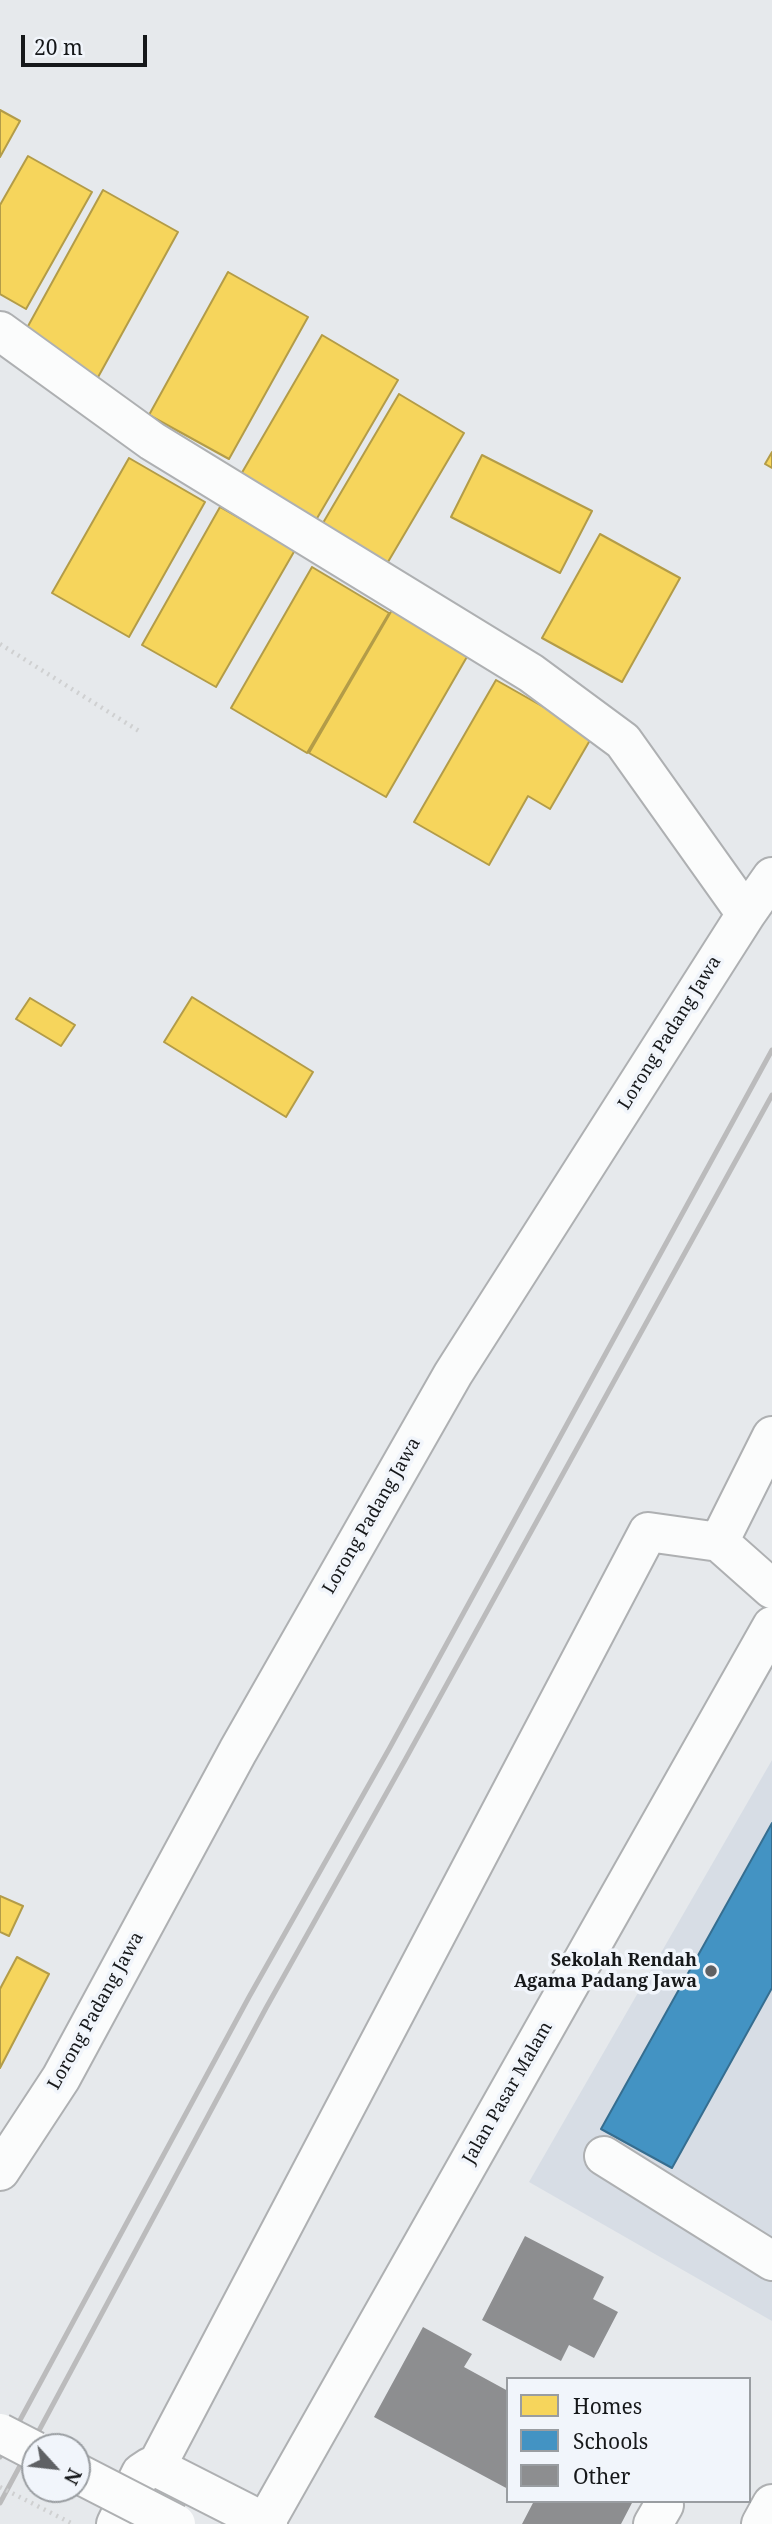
<!DOCTYPE html>
<style>
body{margin:0}
#map{position:relative;width:772px;height:2524px;overflow:hidden;background:#e6e9ec;font-family:"Noto Serif",serif}
canvas{display:block}
.legend{position:absolute;left:506px;top:2377px;width:245px;height:126px;box-sizing:border-box;background:#f1f5fb;border:2px solid #999da1;margin:0;padding:9px 12px;list-style:none;font-size:21px;color:#16181a}
.legend li{display:flex;align-items:center;gap:14px;height:35px}
.legend b{width:35px;border:2px solid #999da1}
.north{position:absolute;left:21px;top:2433px;width:70px;height:70px;box-sizing:border-box;background:#f1f5fb;border:2px solid #999da1;border-radius:50%;rotate:117deg;font-size:19px;font-weight:700;line-height:28px;text-align:center;color:#16181a}
.north::after{content:'';display:block;margin:auto;width:24px;height:32px;background:#5f6164;clip-path:polygon(50% 0,100% 100%,50% 72%,0 100%)}
.scale{position:absolute;left:21px;top:35px;width:126px;height:32px;box-sizing:border-box;border:4px solid #16181a;border-top:0;padding-left:9px;font-size:21px;line-height:24px;white-space:nowrap;color:#16181a;-webkit-text-stroke:5px #f1f5fb;paint-order:stroke}
</style>
<div id="map">
<canvas width="772" height="2524"></canvas>
<ul class="legend">
<li><b style="height:19px;background:#f6d55c"></b>Homes</li>
<li><b style="height:19px;background:#4393c3"></b>Schools</li>
<li><b style="height:19px;background:#8d8e90"></b>Other</li>
</ul>
<div class="north">N</div>
<div class="scale">20 m</div>
</div>
<script>
const ctx = document.querySelector('canvas').getContext('2d');
ctx.lineJoin = 'round';
function paint(path, color) { ctx.fillStyle = color; ctx.fill(path, 'evenodd'); }
const poly = rows => new Path2D(rows.map(r => 'M' + r).join(''));
function strokePath(path, color, width, dash) { ctx.strokeStyle = color; ctx.lineWidth = width; ctx.lineCap = dash ? 'butt' : 'round'; ctx.setLineDash(dash || []); ctx.stroke(path); }
function write(font, color, halo, rows, align = 'center') {
  ctx.font = font + ' "Noto Serif",serif'; ctx.lineWidth = 7; ctx.setLineDash([]); ctx.textBaseline = 'middle'; ctx.strokeStyle = halo; ctx.fillStyle = color; for (const [text, x, y, turn = 0] of rows) {
    ctx.save(); ctx.translate(x, y); ctx.rotate((+turn || 0) * Math.PI / 180); ctx.textAlign = isNaN(turn) ? turn : align; if (halo) ctx.strokeText(text, 0, 0); ctx.fillText(text, 0, 0); ctx.restore();
  }
}
paint(poly([
 [772,1760,772,2321,529,2182]
]), '#d7dde5');
const homes = poly([
 [0,110,20,121,0,157,0,110],
 [28,156,92,192,26,309,0,294,0,205,28,156],
 [103,190,178,232,97,379,22,337,103,190],
 [228,272,308,317,229,459,149,415,228,272],
 [322,335,398,380,316,520,240,476,322,335],
 [399,394,464,433,385,567,320,528,399,394],
 [772,452,772,468,765,464,772,452],
 [482,455,592,511,560,573,451,517,482,455],
 [129,458,205,502,129,637,52,593,129,458],
 [220,507,295,550,216,687,142,645,220,507],
 [600,534,680,578,622,682,542,638,600,534],
 [312,567,389,613,307,753,231,708,312,567],
 [392,610,468,655,386,797,309,753,392,610],
 [496,680,593,735,550,809,528,796,489,865,414,822,496,680],
 [192,997,313,1072,286,1117,164,1042,192,997],
 [30,998,75,1025,61,1046,16,1019,30,998],
 [0,1896,23,1906,9,1936,0,1932,0,1896],
 [17,1957,49,1974,0,2068,0,1989,17,1957]
]);
paint(homes, '#f6d55c');
strokePath(homes, '#b39c48', 2);
const schools = poly([
 [772,1823,772,1988,672,2168,601,2129,772,1823]
]);
paint(schools, '#4393c3');
strokePath(schools, '#366e90', 2);
paint(poly([
 [525,2236,604,2277,593,2299,618,2312,594,2358,569,2345,561,2361,482,2320],
 [423,2327,472,2354,464,2367,508,2391,508,2489,374,2417],
 [534,2501,633,2501,621,2524,522,2524]
]), '#8d8e90');
const minor = poly([
 [0,331,152,441,531,673,623,741,746,914],
 [772,1436,719,1542,772,1589],
 [604,2156,772,2261],
 [0,2171,61,2078,238,1751,453,1374,746,914,772,877],
 [156,2467,648,1532,719,1542],
 [265,2523,772,1626],
 [116,2524,141,2473,150,2467,156,2467,268,2524],
 [653,2524,664,2505],
 [761,2524,772,2504]
]);
strokePath(minor, '#aeb0b2', 42);
strokePath(poly([
 [0,644,139,731]
]), '#cfd0d1', 4.5, [2, 5]);
strokePath(minor, '#fbfcfc', 38);
strokePath(poly([
 [0,2457,249,1997,389,1749,772,1050],
 [0,2503,266,2008,405,1760,772,1095]
]), '#bbbbbc', 5);
const minorBridge = poly([
 [0,2433,35,2451],
 [77,2473,176,2524]
]);
strokePath(minorBridge, '#aeb0b2', 42, []);
strokePath(poly([
 [0,2487,73,2524]
]), '#cfd0d1', 4.5, [2, 5]);
strokePath(minorBridge, '#fbfcfc', 38);
for (const [x, y, r, color] of [
 [711,1971,7,"#5f6164"]
]) { const dot = new Path2D(); dot.arc(x, y, r, 0, 2 * Math.PI); ctx.fillStyle = color; ctx.fill(dot); strokePath(dot, '#f1f5fb', 2.5); }
write('18px', '#16181a', '#f1f5fb', [
 ["Lorong Padang Jawa",670,1033,-58],
 ["Lorong Padang Jawa",372,1516,-60],
 ["Lorong Padang Jawa",96,2011,-61],
 ["Jalan Pasar Malam",508,2093,-60]
]);
write('bold 18px', '#16181a', '#f1f5fb', [
 ["Sekolah Rendah",697,1961],
 ["Agama Padang Jawa",697,1982]
], 'right');
</script>
